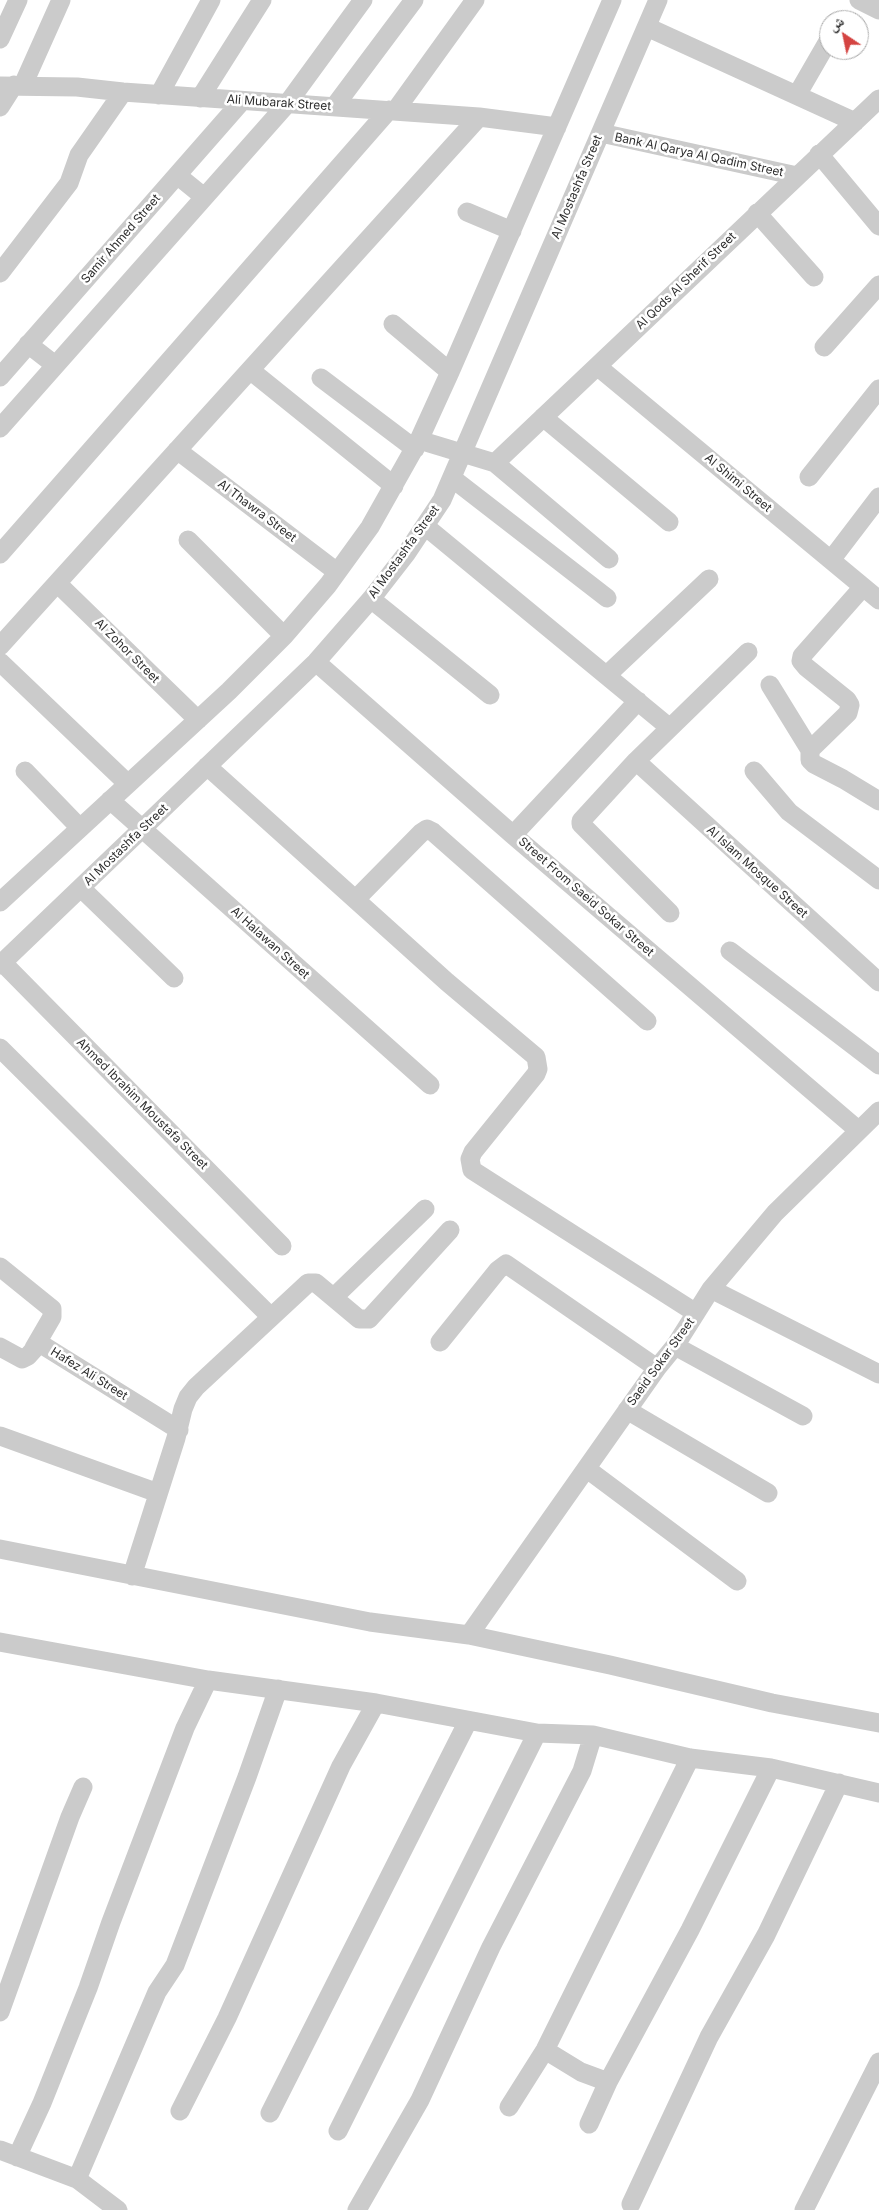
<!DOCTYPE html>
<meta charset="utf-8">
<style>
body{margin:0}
#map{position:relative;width:879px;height:2210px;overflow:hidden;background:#fff;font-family:Inter,"Noto Naskh Arabic",sans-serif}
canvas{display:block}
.north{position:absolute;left:819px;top:10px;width:50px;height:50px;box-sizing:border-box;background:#fff;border:1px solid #ababab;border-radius:50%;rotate:326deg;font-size:14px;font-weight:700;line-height:20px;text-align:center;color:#2e2e2e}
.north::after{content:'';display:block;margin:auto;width:18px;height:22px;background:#d44442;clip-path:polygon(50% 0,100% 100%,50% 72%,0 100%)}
</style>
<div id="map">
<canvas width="879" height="2210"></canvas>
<div class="north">ش</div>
</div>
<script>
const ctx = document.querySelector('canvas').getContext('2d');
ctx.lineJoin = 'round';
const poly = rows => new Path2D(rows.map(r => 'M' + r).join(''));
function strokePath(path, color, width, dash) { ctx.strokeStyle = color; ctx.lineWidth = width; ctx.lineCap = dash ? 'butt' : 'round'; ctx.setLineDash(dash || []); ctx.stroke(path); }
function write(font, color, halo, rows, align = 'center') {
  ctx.font = font + ' Inter,sans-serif'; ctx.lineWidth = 5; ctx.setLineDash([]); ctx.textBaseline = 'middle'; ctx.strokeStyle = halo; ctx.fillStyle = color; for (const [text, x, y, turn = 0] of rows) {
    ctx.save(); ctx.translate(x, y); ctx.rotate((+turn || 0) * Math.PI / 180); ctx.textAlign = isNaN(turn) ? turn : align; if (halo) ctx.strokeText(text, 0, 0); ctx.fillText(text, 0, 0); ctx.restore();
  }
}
strokePath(poly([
 [859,0,879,10],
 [647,27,855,122],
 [0,39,18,0],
 [23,85,61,0],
 [0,86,77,87,123,92,479,117,557,127],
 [159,95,211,0],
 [797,95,827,43],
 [200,98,262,0],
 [0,107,14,85],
 [334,107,414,0],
 [395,111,475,0],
 [601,133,797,176],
 [819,154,879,226],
 [177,175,204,197],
 [467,212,512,231],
 [757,213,814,277],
 [0,273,69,183,79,155,123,92],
 [393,324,450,372],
 [28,344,55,365],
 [824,347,879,285],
 [597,366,879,600],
 [250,370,394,486],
 [0,377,242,101],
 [321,378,415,449],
 [543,417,669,522],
 [0,428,287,104,363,0],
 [419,440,495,463,609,559],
 [177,450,337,572],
 [495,463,879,99],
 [809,477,879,389],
 [452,478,607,598],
 [425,526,670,728],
 [188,540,284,636],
 [0,554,389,110],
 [831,560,879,497],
 [57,583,198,720],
 [863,587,802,656,801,661,806,667,847,700,850,705,848,713,810,750,810,760,814,764,843,779,879,801],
 [371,599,490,695],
 [0,646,479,117],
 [0,662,128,784],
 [316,662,513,835,858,1130],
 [607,675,709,579],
 [770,685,810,750],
 [636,761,879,982],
 [207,766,447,982,536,1057,538,1069,536,1074,473,1152,470,1159,472,1170,696,1313],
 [25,771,80,828],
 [754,771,789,812,879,880],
 [110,800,430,1085],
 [513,835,638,701],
 [81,888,174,978],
 [356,899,421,833,427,829,433,832,647,1021],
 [0,902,229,691,284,636,328,585,370,527,419,440,450,372,612,0],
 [670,913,581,824,581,821,636,761,748,652],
 [730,951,879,1065],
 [3,963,282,1246],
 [0,965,316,662,371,599,406,554,442,500,658,0],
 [0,1048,271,1317],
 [0,1267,52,1309,52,1317,34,1348],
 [711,1289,879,1374],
 [334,1297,425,1209],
 [440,1342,498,1270,506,1264,657,1368],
 [675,1346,803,1416],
 [0,1347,22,1359,28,1356,37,1346,44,1346,179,1430],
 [627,1410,768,1493],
 [0,1436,158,1493],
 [587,1469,737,1581],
 [0,1549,370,1622,469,1635,610,1665,772,1703,879,1723],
 [132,1576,176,1438,183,1409,188,1397,196,1387,308,1283,316,1283,359,1319,369,1319,450,1230],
 [469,1635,657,1368,675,1346,711,1289,775,1213,879,1111],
 [0,1642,208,1680,376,1703,537,1733,593,1735,690,1758,771,1768,879,1793],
 [0,2012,70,1817,83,1787],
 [545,2050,581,2072,608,2082],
 [509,2107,545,2050,690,1758],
 [180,2111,227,2018,341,1766,376,1703],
 [270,2113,468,1721],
 [589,2124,608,2082,690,1930,771,1768],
 [338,2131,537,1733],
 [0,2150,77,2179,118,2210],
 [17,2157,42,2103,88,1988,111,1922,185,1728,208,1680],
 [77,2179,157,1992,175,1965,247,1777,278,1689],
 [631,2204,709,2037,766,1935,839,1783],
 [357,2210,420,2100,491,1947,582,1771,593,1735],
 [804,2210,879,2062]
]), '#cbcbcb', 19);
write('12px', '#2e2e2e', '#fff', [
 ["Ali Mubarak Street",279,103,4],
 ["Bank Al Qarya Al Qadim Street",699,155,12],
 ["Al Mostashfa Street",577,187,-67],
 ["Samir Ahmed Street",121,239,-49],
 ["Al Qods Al Sherif Street",686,281,-44],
 ["Al Shimi Street",738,483,40],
 ["Al Thawra Street",257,511,37],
 ["Al Mostashfa Street",404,552,-54],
 ["Al Zohor Street",127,651,45],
 ["Al Mostashfa Street",126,845,-44],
 ["Al Islam Mosque Street",757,872,42],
 ["Street From Saeid Sokar Street",586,897,41],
 ["Al Halawan Street",270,943,42],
 ["Ahmed Ibrahim Moustafa Street",142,1104,45],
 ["Saeid Sokar Street",661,1362,-54],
 ["Hafez Ali Street",89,1374,32]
]);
</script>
